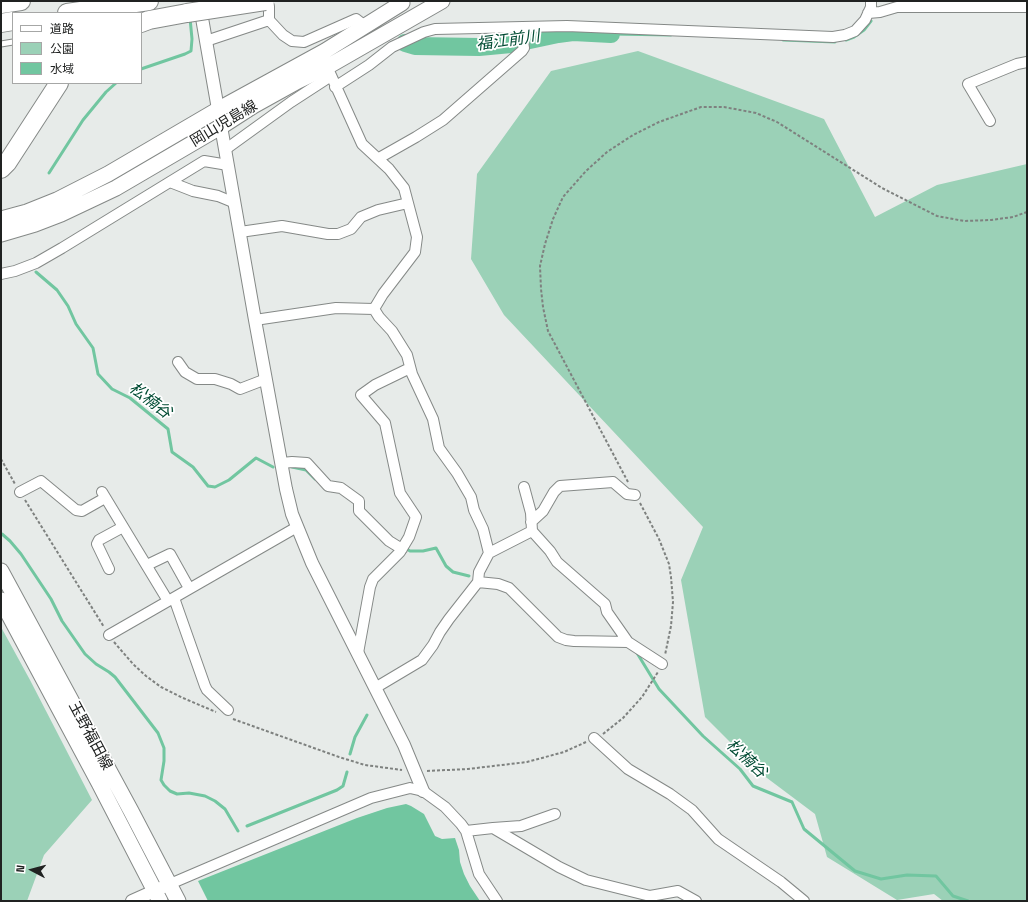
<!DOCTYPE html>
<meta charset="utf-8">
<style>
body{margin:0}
#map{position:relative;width:1028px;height:902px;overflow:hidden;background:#e7ebe9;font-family:"Space Grotesk","Noto Sans JP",sans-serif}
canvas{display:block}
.frame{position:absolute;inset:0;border:2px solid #202221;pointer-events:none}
.legend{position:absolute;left:12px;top:12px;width:130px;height:72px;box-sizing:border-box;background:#fff;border:1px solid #a6a7a6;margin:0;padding:5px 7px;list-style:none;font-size:12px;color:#202221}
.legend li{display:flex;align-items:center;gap:8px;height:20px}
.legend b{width:20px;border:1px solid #a6a7a6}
.north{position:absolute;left:12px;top:850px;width:40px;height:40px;-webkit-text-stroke:3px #fff;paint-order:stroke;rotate:276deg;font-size:11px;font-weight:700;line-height:16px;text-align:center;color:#202221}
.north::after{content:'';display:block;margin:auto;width:14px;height:18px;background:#202221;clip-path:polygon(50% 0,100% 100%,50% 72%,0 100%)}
</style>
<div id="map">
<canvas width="1028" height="902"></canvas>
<div class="frame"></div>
<ul class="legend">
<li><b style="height:5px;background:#fff"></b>道路</li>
<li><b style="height:11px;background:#9bd1b7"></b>公園</li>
<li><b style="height:11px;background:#71c6a0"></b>水域</li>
</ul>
<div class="north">N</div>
</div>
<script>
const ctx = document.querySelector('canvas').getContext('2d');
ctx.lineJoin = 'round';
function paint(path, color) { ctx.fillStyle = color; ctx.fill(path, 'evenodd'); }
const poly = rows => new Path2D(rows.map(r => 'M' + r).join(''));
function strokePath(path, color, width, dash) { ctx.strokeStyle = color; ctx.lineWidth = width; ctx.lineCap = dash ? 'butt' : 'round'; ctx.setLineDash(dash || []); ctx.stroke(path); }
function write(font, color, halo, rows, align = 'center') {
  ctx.font = font + ' "Space Grotesk","Noto Sans JP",sans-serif'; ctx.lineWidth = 3.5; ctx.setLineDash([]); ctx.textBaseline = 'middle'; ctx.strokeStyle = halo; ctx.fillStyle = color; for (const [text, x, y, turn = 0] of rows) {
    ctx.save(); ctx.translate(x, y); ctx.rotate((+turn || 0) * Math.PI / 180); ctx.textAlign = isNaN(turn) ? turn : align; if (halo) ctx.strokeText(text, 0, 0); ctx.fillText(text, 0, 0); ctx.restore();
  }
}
paint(poly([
 [638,51,824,119,875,217,937,185,1027,164,1027,901,943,901,934,894,897,900,827,857,815,814,763,775,705,717,681,580,703,527,504,315,471,259,477,174,551,71],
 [1,627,30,680,92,800,44,855,27,901,1,901]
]), '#9bd1b7');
paint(poly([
 [406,804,411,806,424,814,435,836,442,839,455,838,459,850,460,862,464,874,470,886,480,901,208,901,198,881,357,818,387,808]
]), '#71c6a0');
strokePath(poly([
 [611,34,671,35],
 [783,40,835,42],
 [846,40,854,37,864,30,871,21],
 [141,69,185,54,191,51,192,39,190,18],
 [49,173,83,120,106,92,116,83],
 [36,272,57,290,68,306,76,324,93,348,98,374,112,389,130,398,168,429,172,452,193,467,208,486,215,487,229,480,256,458,273,467],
 [292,467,306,470,315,479],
 [2,534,10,541,21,554,51,599,62,621,85,654,96,664,109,672,115,677,158,733,164,748,164,761,161,780,164,785,170,791,177,794,189,793,205,796,215,801,225,809,238,831],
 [405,548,410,551,423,551,436,548,446,566,453,572,469,576],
 [637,653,659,689,703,736,740,769,753,786,792,802,804,829,855,871,881,879,907,875,936,876,953,896,968,901],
 [350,754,355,737,367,715],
 [247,826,337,790,343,786,347,772]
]), '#71c6a0', 3);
strokePath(poly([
 [405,43,415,46,479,47,511,44,558,34,573,32,611,34]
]), '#71c6a0', 18);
const service = poly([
 [1,44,13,42]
]);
const minor = poly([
 [269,6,269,20,283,35,292,41,304,42,356,19,365,26],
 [868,13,880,12,897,7,1027,7],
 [206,41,269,20],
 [325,62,362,144,389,169,404,188,417,237,415,252,383,294,374,309],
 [335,87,369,65,392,47,424,32,435,29,567,26,833,37,845,35,855,31,865,20,871,7,871,1],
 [990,121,968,84,1017,64,1027,62],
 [226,149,291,102,331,76],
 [379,158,416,137,443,120,522,51,524,48,521,28],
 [170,182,193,191,218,196,235,203],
 [240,232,282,226,328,234,338,234,351,229,361,217,378,210,408,203],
 [1,274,15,271,36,263,62,248,204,161,228,165],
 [374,309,379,317,392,331,407,355,412,374,433,419,439,448,457,473,471,497,474,510,483,529,489,553,479,572,478,582,449,619,440,632,433,645,422,660,375,688],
 [255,320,336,308,374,309],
 [178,362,185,372,197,379,215,379,231,384,240,389,266,379],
 [282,463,292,462,307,463,328,486,341,488,359,501,359,511,389,541,402,549],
 [524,487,531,513,532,531,550,551,557,562,605,604,607,612,628,642],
 [20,492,41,481,76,510,82,511,105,498],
 [102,492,168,601],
 [531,522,543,511,554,492,560,486,613,482,627,494,635,495],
 [489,553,532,531],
 [147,565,170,554,189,588],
 [109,569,97,544,99,540,123,527],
 [478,582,498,584,509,588,558,637,566,640,574,641,628,642,662,664],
 [174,598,205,686,207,690,228,710],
 [109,635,297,527],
 [358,653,370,587,373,579,400,552,409,537,416,517,400,493,385,423,361,395,375,385,410,368],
 [594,738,628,769,670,794,692,810,718,839,781,882,804,901],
 [493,828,521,826,555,814],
 [466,831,493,828,559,867,586,880,650,896,678,891,696,901],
 [170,884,371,798,410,788,423,791,445,807,461,824,466,831,479,874,497,901]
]);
const tertiary = poly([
 [199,1,255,320,286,489,292,514,312,563,404,745,423,791],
 [132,901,170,884]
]);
const primary = poly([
 [1,219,27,212,57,200,108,174,219,109,325,51,402,3],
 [1,234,35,224,61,214,116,188,222,126,253,106,298,81,327,67,442,1],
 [1,571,131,811,178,901],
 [1,600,99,783,160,901]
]);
const motorway = poly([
 [1,4,21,1],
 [67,13,149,1],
 [1,23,13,21],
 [141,23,149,20,187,13],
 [1,169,7,163,59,83]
]);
strokePath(service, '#858987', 7);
strokePath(minor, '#858987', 12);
strokePath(tertiary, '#858987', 14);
strokePath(primary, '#858987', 17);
strokePath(motorway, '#858987', 20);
strokePath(poly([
 [1,459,15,484],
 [628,482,548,331,543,307,541,289,540,266,545,244,553,219,563,197,586,171,607,152,633,135,659,122,701,107,724,107,756,113,777,122,882,188,937,216,964,221,991,220,1013,217,1027,212],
 [25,500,104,627],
 [640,503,659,539,669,564,671,577,673,602,671,626,665,655],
 [114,642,133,664,146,676,161,687,183,698,216,712],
 [233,719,339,757,365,765,402,770],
 [603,734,623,718,642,697,658,672],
 [427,771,468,769,527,762,564,752,586,742]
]), '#7e817f', 2, [3, 2]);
strokePath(service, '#fff', 5);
strokePath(minor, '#fff', 10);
strokePath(tertiary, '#fff', 12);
strokePath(primary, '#fff', 15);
strokePath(motorway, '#fff', 18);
const motorwayBridge = poly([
 [187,13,265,1]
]);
strokePath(motorwayBridge, '#858987', 20, []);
strokePath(motorwayBridge, '#fff', 18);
write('15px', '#202221', '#fff', [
 ["岡山児島線",224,124,-31],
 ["玉野福田線",90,736,62]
]);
write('italic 16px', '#024c34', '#fff', [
 ["福江前川",508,41,-8],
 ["松楠谷",150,401,37],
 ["松楠谷",746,759,43]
]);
</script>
